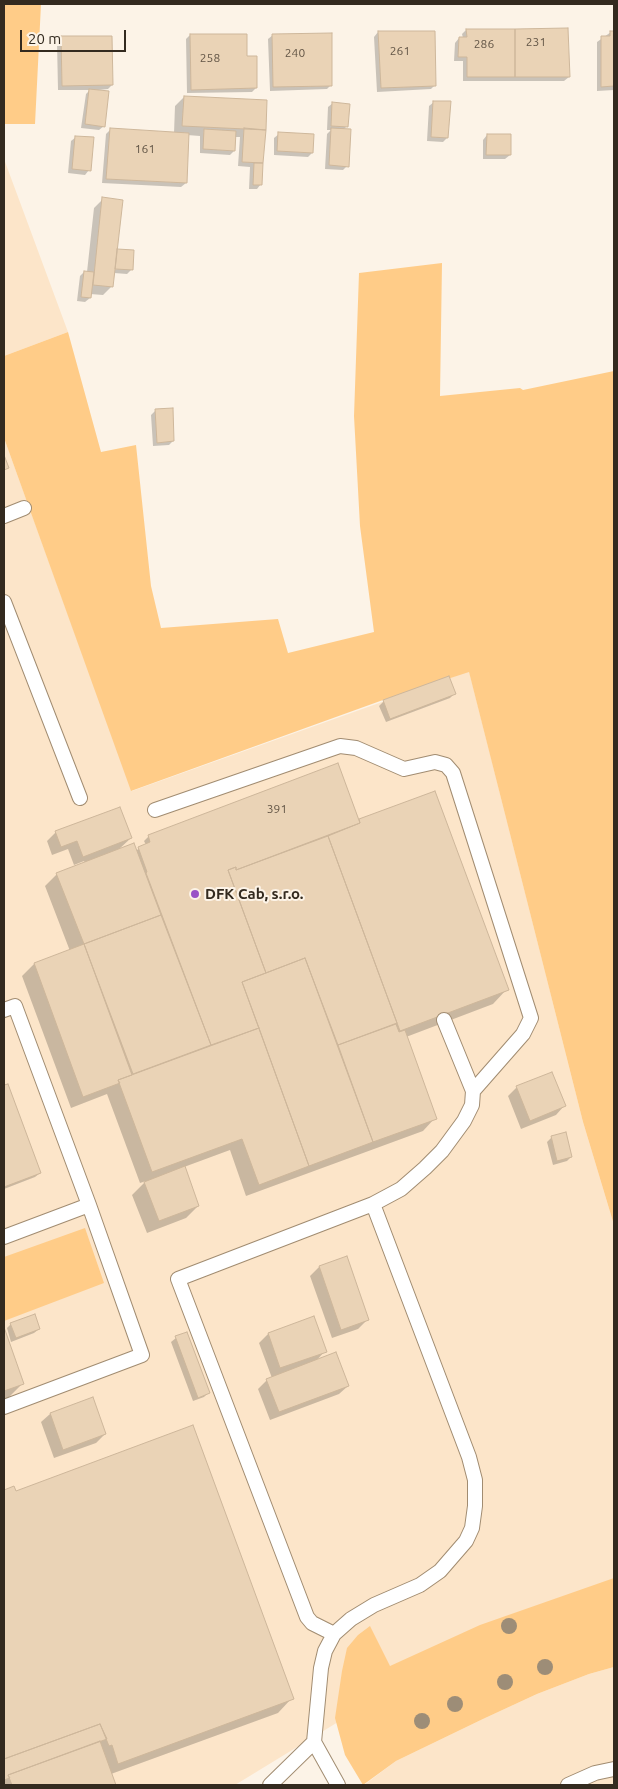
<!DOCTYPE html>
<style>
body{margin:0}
#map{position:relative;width:618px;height:1789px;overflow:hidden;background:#fcf3e7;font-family:Ubuntu,sans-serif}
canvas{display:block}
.frame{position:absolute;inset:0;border:5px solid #332a1f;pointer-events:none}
.scale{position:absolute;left:20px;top:30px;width:106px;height:22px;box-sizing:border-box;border:2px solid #332a1f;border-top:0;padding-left:6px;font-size:15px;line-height:18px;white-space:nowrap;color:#332a1f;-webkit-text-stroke:4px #fcf3e7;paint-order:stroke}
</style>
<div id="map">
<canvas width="618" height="1789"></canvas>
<div class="frame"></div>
<div class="scale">20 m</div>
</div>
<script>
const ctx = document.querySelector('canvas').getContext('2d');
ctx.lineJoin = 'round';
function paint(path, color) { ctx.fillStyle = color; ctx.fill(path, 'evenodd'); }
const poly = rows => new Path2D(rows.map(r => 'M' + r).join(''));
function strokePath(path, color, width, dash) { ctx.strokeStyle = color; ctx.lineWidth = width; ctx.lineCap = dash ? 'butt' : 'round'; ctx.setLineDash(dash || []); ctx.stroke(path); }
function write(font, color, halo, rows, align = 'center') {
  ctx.font = font + ' Ubuntu,sans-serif'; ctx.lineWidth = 4; ctx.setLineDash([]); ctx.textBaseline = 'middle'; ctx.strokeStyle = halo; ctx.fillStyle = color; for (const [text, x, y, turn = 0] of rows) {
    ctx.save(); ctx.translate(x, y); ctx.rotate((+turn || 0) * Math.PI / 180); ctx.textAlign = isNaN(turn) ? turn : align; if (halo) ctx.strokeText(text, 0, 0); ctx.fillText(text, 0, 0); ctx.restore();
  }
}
paint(poly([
 [4,159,68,332,4,356],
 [4,438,132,791,469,671,583,1122,614,1225,614,1593,356,1711,235,1785,4,1785],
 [614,1667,614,1785,364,1785,396,1761,483,1719,537,1694,589,1674]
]), '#fce5c9');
paint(poly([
 [4,4,41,4,35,124,4,124],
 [442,263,440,396,520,388,523,390,614,371,614,1225,583,1122,469,672,383,700,131,791,4,438,4,356,68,332,101,452,136,445,151,586,161,628,278,619,288,653,374,632,360,526,354,416,359,273],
 [85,1228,104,1283,4,1321,4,1257],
 [614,1578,614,1667,589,1674,537,1694,483,1719,396,1761,363,1785,345,1755,335,1718,342,1671,347,1648,358,1635,370,1626,390,1666,480,1625]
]), '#fc8');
paint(poly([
 [466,30,567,30,569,77,564,81,463,81,463,61,454,61,455,43,459,38,463,38,462,34],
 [378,32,435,85,431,89,377,92,374,37],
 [611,32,614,32,614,90,597,91,597,42],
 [190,35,246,57,256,88,252,92,187,93,186,39],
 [273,35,331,85,327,89,270,91,268,39],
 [62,37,112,85,108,89,98,90,104,126,99,130,81,128,86,94,90,90,58,90,57,42],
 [184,97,266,101,261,184,257,189,249,189,250,167,238,166,240,137,235,137,234,151,230,155,200,153,200,136,187,135,186,183,181,187,102,183,106,134,110,130,174,133,175,106],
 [434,102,447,138,443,142,427,141,429,106],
 [333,103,346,127,343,130,347,166,343,170,325,169,327,134,331,130,327,130,328,107],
 [279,134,312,153,308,157,274,155,274,138],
 [487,135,510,155,505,159,483,159,483,140],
 [76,137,89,170,85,175,68,173,71,141],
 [103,199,116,250,132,269,127,274,114,273,112,286,103,295,90,294,90,298,85,302,77,301,80,276,84,272,87,272,94,208],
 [156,410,173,441,169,445,153,446,151,415],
 [454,694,450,698,386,722,379,706,384,701],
 [434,792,507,989,493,1004,406,1037,435,1118,423,1131,246,1196,230,1150,184,1167,198,1206,186,1218,147,1233,132,1195,146,1181,140,1183,107,1094,71,1108,22,976,34,964,70,951,45,886,57,874,85,863,84,861,74,865,68,849,52,855,47,841,56,832,131,838,118,850,135,851,146,845,144,841,149,836,358,821],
 [551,1073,564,1106,556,1115,521,1129,508,1096,517,1087],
 [7,1085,40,1173,35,1177,4,1189,4,1087],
 [552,1137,571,1157,567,1161,553,1165,547,1142],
 [346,1258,367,1320,358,1329,332,1338,310,1276,319,1267],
 [313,1318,325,1351,315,1362,348,1386,339,1394,270,1420,258,1389,267,1380,272,1378,259,1343,268,1334],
 [11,1324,39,1329,34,1333,11,1342,7,1328],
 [4,1331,22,1384,8,1398,4,1400],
 [176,1338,208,1393,204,1397,193,1401,171,1342],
 [92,1399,105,1434,96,1443,54,1458,41,1422,50,1414],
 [14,1488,15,1493,292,1698,278,1713,111,1774,115,1785,4,1785,4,1492]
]), '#0003');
const building = poly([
 [568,28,570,77,515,77,515,29,568,28],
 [466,29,515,29,515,77,467,77,467,57,458,57,459,37,467,37,466,29],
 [378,31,435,31,436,86,381,88,378,31],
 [610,31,614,31,614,86,601,87,601,36,610,36,610,31],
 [332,33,332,86,273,87,272,34,332,33],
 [190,34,247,34,247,56,257,56,257,88,191,90,190,34],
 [61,36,112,36,113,85,62,86,61,36],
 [89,89,109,91,105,127,85,124,89,89],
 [184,96,267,100,266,130,182,126,184,96],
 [433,101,451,101,448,138,431,137,433,101],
 [332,102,350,104,348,127,331,126,332,102],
 [110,128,189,133,187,183,106,179,110,128],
 [244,128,266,130,263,163,242,162,244,128],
 [331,128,351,129,349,167,329,165,331,128],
 [204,129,236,131,235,151,203,149,204,129],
 [278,132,314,134,313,153,277,151,278,132],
 [487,134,511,134,511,155,486,155,487,134],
 [75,136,94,137,91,171,72,169,75,136],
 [254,163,263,163,262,185,253,185,254,163],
 [102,197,123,200,113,287,93,285,102,197],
 [117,249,134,250,133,270,115,269,117,249],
 [84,271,94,272,91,298,81,297,84,271],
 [173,408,174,441,157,443,155,409,173,408],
 [4,455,9,468,4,470,4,455],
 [449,676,456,694,390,719,383,700,449,676],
 [338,763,360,823,236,870,236,867,228,870,266,973,242,982,259,1028,211,1045,146,873,147,872,138,847,150,842,148,835,338,763],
 [435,791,509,990,400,1031,328,836,360,823,359,819,435,791],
 [120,807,132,838,83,857,77,841,61,847,55,831,120,807],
 [328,836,397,1023,338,1045,305,958,266,973,228,870,236,867,236,870,328,836],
 [134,843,161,915,84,944,56,873,134,843],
 [161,915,211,1045,133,1074,84,944,161,915],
 [84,944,132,1075,118,1080,120,1083,83,1097,34,963,84,944],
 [305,958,373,1142,309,1166,242,982,305,958],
 [396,1024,399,1032,405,1030,437,1119,373,1142,338,1045,396,1024],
 [259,1028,309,1166,259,1185,242,1139,152,1172,118,1080,259,1028],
 [552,1072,566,1106,530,1121,516,1086,552,1072],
 [8,1084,41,1173,4,1187,4,1085,8,1084],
 [566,1132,572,1157,557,1161,551,1136,566,1132],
 [185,1166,199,1206,159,1221,144,1182,185,1166],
 [347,1256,369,1320,341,1330,319,1266,347,1256],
 [35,1314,40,1329,16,1338,10,1323,35,1314],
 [314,1316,327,1352,280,1368,268,1333,314,1316],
 [4,1327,24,1384,4,1391,4,1327],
 [187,1332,210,1393,198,1398,175,1336,187,1332],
 [336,1352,349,1386,279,1412,266,1379,336,1352],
 [93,1397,106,1434,63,1450,50,1413,93,1397],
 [193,1425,294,1699,118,1764,112,1745,109,1746,100,1724,4,1759,4,1490,14,1486,16,1491,193,1425],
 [100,1724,107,1739,8,1775,10,1778,4,1780,4,1759,100,1724],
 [100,1741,116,1785,12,1785,8,1775,100,1741]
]);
paint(building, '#ead3b6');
strokePath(building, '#ceb79b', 1);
const lane = poly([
 [4,516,24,508],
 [4,602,80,798],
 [155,810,340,746,356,748,404,769,435,762,446,765,453,773,531,1018,523,1034,473,1091],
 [4,1010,15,1006,89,1205,142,1355,4,1407],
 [373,1204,469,1457,475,1480,475,1506,472,1528,466,1541,440,1571,420,1585,374,1605,351,1619,334,1634,312,1623,307,1617,178,1279,373,1204],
 [373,1204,401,1189,425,1168,442,1151,464,1121,472,1105,473,1091,444,1020],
 [4,1237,89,1205],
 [334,1634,325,1651,321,1668,314,1742,338,1785],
 [270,1785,314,1742],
 [568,1785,595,1773,614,1769]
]);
strokePath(lane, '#a18c71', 16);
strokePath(lane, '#fff', 14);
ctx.fillStyle = '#9d8d77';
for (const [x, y] of [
 [509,1626],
 [545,1667],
 [505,1682],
 [455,1704],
 [422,1721]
]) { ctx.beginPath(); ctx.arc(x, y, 8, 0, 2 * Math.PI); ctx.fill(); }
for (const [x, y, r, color] of [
 [195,894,5,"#9952c6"]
]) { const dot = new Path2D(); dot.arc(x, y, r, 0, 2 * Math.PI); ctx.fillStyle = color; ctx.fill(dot); strokePath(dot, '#fcf3e7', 2); }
write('12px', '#615445', null, [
 ["231",536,42],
 ["286",484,44],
 ["261",400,51],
 ["240",295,53],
 ["258",210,58],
 ["161",145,149],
 ["391",277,809]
]);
write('bold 15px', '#332a1f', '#fcf3e7', [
 ["DFK Cab, s.r.o.",205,894]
], 'left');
</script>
